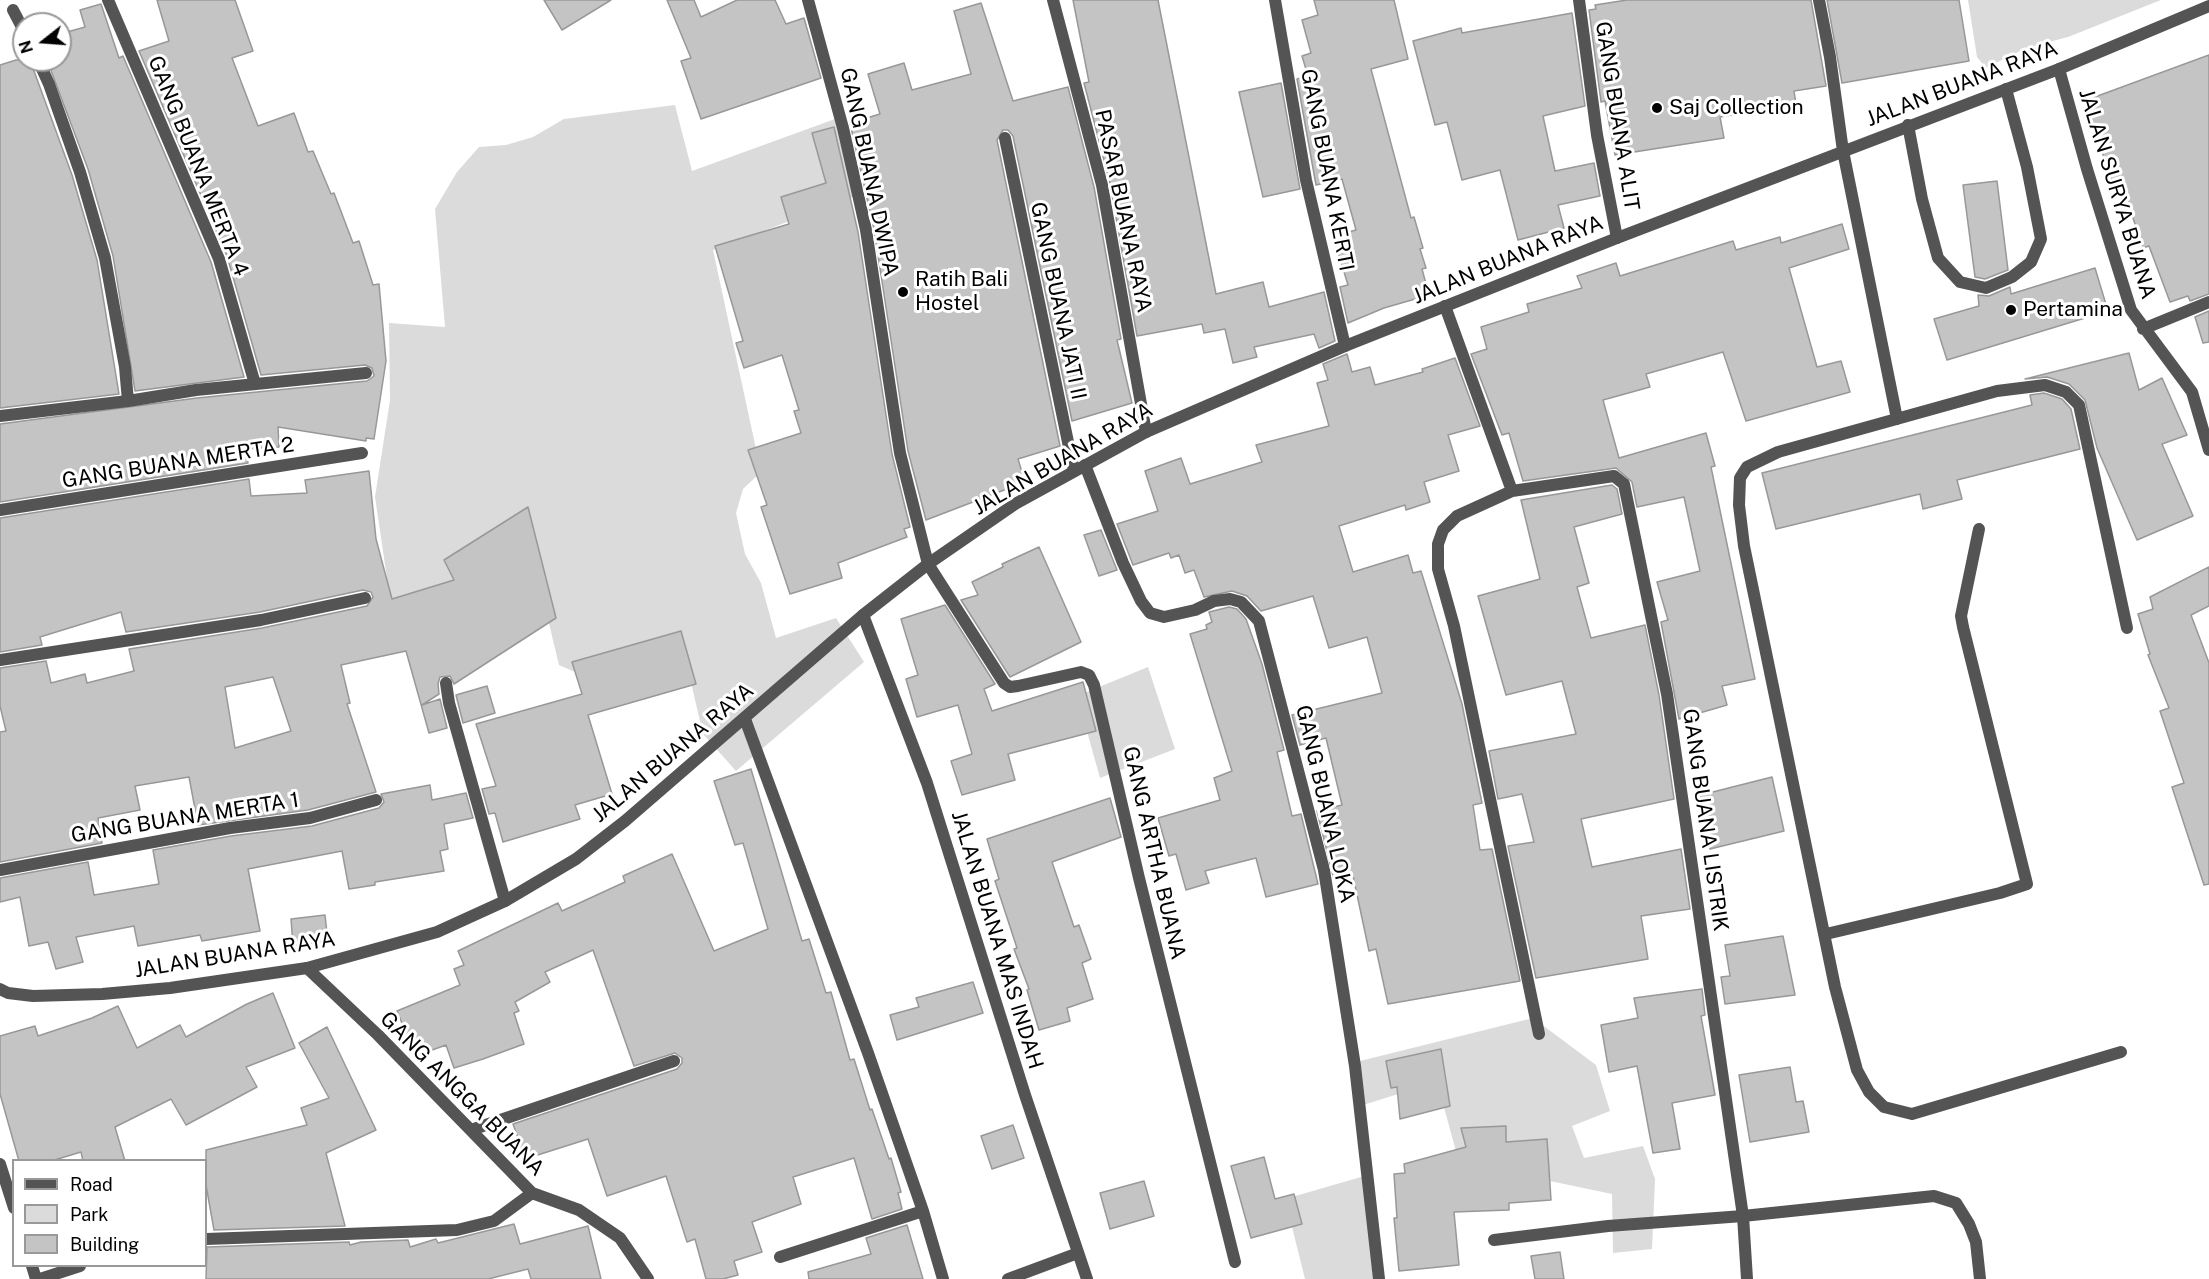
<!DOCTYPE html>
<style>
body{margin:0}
#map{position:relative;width:2209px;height:1279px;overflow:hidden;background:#fff;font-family:"Public Sans",sans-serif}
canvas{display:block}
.legend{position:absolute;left:12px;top:1159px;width:195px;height:108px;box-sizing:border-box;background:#fff;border:2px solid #999;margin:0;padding:8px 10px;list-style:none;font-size:18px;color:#000}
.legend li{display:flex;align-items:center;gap:12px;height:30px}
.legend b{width:30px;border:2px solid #999}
.north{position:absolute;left:12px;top:12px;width:60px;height:60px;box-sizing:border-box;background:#fff;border:2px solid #999;border-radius:50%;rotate:253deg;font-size:16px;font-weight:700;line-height:24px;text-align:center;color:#000}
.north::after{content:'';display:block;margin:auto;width:21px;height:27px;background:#000;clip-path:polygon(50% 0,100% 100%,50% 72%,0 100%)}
</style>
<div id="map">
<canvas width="2209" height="1279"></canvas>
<ul class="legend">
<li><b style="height:8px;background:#545454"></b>Road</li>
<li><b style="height:16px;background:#dbdbdb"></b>Park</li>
<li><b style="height:16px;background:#c4c4c4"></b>Building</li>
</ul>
<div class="north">N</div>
</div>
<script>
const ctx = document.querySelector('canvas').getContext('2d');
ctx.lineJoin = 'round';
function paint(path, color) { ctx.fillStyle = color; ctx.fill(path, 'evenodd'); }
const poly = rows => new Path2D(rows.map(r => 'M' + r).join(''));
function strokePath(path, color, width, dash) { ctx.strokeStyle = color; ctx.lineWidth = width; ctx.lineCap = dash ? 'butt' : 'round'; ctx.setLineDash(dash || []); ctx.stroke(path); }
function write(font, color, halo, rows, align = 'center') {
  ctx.font = font + ' "Public Sans",sans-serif'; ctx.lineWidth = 6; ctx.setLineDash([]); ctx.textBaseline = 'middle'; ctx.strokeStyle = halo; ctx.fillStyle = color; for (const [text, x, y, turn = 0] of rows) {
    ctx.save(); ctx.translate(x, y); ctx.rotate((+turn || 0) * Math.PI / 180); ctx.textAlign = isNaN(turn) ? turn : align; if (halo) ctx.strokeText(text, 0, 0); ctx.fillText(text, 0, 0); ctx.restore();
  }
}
paint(poly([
 [1968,0,2161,0,2068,37,2026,48,1986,68,1977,57],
 [675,105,692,171,835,119,853,197,713,250,761,472,743,489,736,513,745,554,761,583,776,638,836,618,864,662,736,771,703,734,689,674,584,676,559,665,532,553,395,632,375,497,390,400,389,323,445,327,435,209,457,172,479,147,506,145,533,137,564,119],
 [1148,667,1175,749,1100,778,1077,696],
 [1533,1018,1596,1065,1610,1111,1572,1126,1584,1158,1643,1146,1655,1179,1652,1249,1613,1253,1612,1194,1459,1162,1437,1082,1363,1105,1356,1062],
 [1368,1175,1379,1279,1305,1279,1285,1199]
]), '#dbdbdb');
const building = poly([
 [157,0,235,0,253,51,232,58,258,126,294,113,308,152,313,151,331,194,334,193,353,243,359,241,373,285,379,284,386,361,374,439,366,438,366,441,278,427,279,447,246,449,248,463,0,502,0,424,197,398,367,381,374,376,372,368,365,365,261,375,227,256,139,51,169,41,157,0],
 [544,0,611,0,562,30,544,0],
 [667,0,694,0,701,17,737,0,775,0,786,24,804,18,821,78,701,119,681,61,691,58,667,0],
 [1073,0,1158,0,1216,294,1263,282,1269,307,1324,292,1335,341,1319,348,1314,334,1254,347,1257,357,1233,363,1225,329,1204,333,1202,324,1137,336,1110,183,1084,83,1089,82,1073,0],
 [1314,0,1394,0,1408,59,1371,69,1411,218,1414,217,1423,248,1420,249,1426,268,1422,269,1429,295,1384,308,1348,323,1340,287,1348,285,1333,236,1356,230,1342,179,1316,185,1297,79,1308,76,1302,56,1311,53,1302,20,1318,15,1314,0],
 [1627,0,1811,0,1826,86,1794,91,1796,104,1720,117,1724,138,1615,155,1605,101,1601,102,1589,10,1596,9,1595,5,1627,0],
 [1827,0,1959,0,1969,61,1842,83,1827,0],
 [981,3,1013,101,1068,87,1094,187,1121,339,1117,340,1132,403,1072,421,1013,136,1008,130,1003,130,997,140,1060,446,1018,459,1025,482,926,520,908,451,874,229,850,123,880,114,868,74,904,63,912,90,971,74,954,11,981,3],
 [101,4,119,58,123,56,211,262,244,377,135,391,113,256,88,169,47,60,60,60,60,34,85,27,80,10,101,4],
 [1572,13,1585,106,1543,116,1555,171,1594,163,1600,196,1558,205,1564,228,1518,240,1500,170,1462,180,1447,122,1435,125,1413,41,1461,28,1462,33,1572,13],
 [2209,55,2209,294,2190,301,2188,296,2170,302,2149,246,2143,248,2124,191,2117,194,2084,101,2209,55],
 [16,60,30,60,72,175,97,260,119,394,0,408,0,65,16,60],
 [1281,83,1300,189,1263,197,1239,92,1281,83],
 [834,127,858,232,892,454,910,527,904,529,907,537,838,563,842,578,790,594,761,507,767,505,748,450,801,433,794,411,799,410,782,355,744,368,736,343,743,341,715,246,789,224,781,197,826,183,812,133,834,127],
 [1997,181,2008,270,1985,279,1975,277,1963,185,1997,181],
 [1842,224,1849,249,1789,268,1817,367,1841,361,1850,392,1746,421,1723,352,1646,374,1650,387,1603,400,1619,458,1706,433,1715,466,1711,467,1755,679,1722,686,1727,705,1679,719,1661,622,1668,620,1657,582,1700,571,1684,497,1637,507,1632,482,1616,468,1523,481,1509,433,1502,435,1471,354,1487,349,1481,327,1529,312,1527,304,1582,288,1577,276,1616,263,1620,276,1733,241,1736,250,1780,237,1781,243,1842,224],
 [2095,268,2108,311,1947,360,1934,319,1979,306,1978,295,1989,296,2010,287,2011,294,2095,268],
 [2209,311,2209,342,2203,343,2195,317,2209,311],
 [2129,353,2139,390,2162,378,2187,435,2162,444,2193,516,2137,540,2097,448,2085,400,2069,384,2047,377,2025,379,2129,353],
 [1347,354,1352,372,1370,367,1375,385,1423,372,1422,369,1455,358,1480,426,1448,435,1459,471,1424,482,1430,502,1406,510,1405,505,1339,526,1353,572,1408,555,1413,573,1421,571,1462,704,1482,803,1473,805,1480,850,1492,849,1520,981,1388,1004,1376,949,1369,951,1353,876,1334,880,1317,811,1342,805,1326,738,1300,745,1292,715,1382,693,1367,637,1329,648,1313,596,1261,611,1247,596,1232,591,1204,597,1194,570,1185,573,1179,555,1171,558,1169,553,1133,565,1117,524,1158,511,1145,471,1181,458,1190,484,1262,462,1256,445,1329,426,1317,383,1328,380,1323,364,1347,354],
 [2044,393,2062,399,2071,409,2080,449,1957,480,1962,499,1923,509,1920,494,1776,529,1762,473,2032,405,2030,395,2044,393],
 [369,471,376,539,392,599,454,580,444,560,528,507,556,618,454,684,450,676,440,677,438,684,439,694,422,705,440,699,447,728,429,733,406,651,341,665,350,703,347,704,376,792,308,810,198,825,189,777,135,786,140,810,98,818,102,843,0,862,0,732,6,731,0,706,0,668,46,661,51,683,85,674,87,683,134,671,129,649,262,628,367,606,373,597,371,592,363,590,260,612,126,632,121,612,40,637,42,645,0,652,0,518,249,479,251,496,307,493,305,480,369,471],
 [273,677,291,731,235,748,225,687,273,677],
 [1612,485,1617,489,1622,514,1574,527,1589,583,1577,587,1591,638,1645,625,1659,695,1674,799,1581,819,1592,867,1681,849,1690,909,1641,916,1648,959,1536,978,1508,846,1534,842,1522,794,1498,799,1489,751,1576,734,1562,681,1506,695,1478,596,1540,579,1521,500,1612,485],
 [1101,530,1117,570,1099,576,1084,535,1101,530],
 [1039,547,1081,642,1010,677,961,600,978,595,972,582,1003,567,1002,564,1039,547],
 [2209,567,2209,606,2191,615,2209,663,2209,884,2204,885,2172,787,2184,783,2160,711,2169,708,2148,655,2150,654,2138,614,2153,609,2150,597,2209,567],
 [945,605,995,684,984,689,992,711,1083,682,1096,731,1008,754,1015,780,962,795,951,761,972,754,958,705,917,717,906,679,918,675,901,619,945,605],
 [1229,607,1237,609,1246,619,1262,664,1284,750,1277,752,1292,816,1301,814,1318,884,1266,897,1256,858,1205,871,1209,883,1186,890,1176,854,1169,856,1158,818,1220,800,1214,778,1232,771,1190,634,1207,629,1206,625,1212,622,1209,612,1229,607],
 [681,631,696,684,588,715,612,794,575,805,580,819,503,842,495,813,489,814,482,789,496,786,476,724,582,694,572,662,681,631],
 [487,686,495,713,463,723,456,695,487,686],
 [751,769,802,941,809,939,826,993,831,992,850,1060,854,1059,870,1110,872,1109,889,1159,891,1158,901,1192,898,1193,902,1209,872,1219,854,1158,793,1177,801,1204,752,1222,762,1252,734,1261,738,1275,723,1279,706,1279,695,1239,687,1242,666,1176,607,1196,588,1139,525,1159,513,1124,677,1069,682,1063,682,1058,675,1053,634,1066,593,950,545,972,550,982,515,1002,519,1011,514,1013,524,1044,483,1059,454,1068,446,1045,421,1054,415,1040,410,1043,397,1011,460,985,454,969,464,965,458,951,558,903,562,911,625,882,623,876,672,854,714,951,768,929,743,843,735,845,714,781,751,769],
 [1772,777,1784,831,1710,849,1697,796,1772,777],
 [430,785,432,800,466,793,473,818,444,824,448,849,440,851,444,871,375,882,375,885,349,889,342,851,248,869,260,931,202,941,200,935,138,946,134,926,76,937,83,962,56,969,48,942,29,946,20,897,0,902,0,878,88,862,94,895,159,884,153,850,231,836,312,826,379,808,384,802,381,794,430,785],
 [1110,798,1121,837,1052,862,1074,927,1079,925,1091,959,1082,963,1093,999,1067,1008,1070,1021,1039,1030,1027,990,1029,989,1014,949,1017,948,995,881,999,879,987,839,1110,798],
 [325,915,328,942,293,945,291,919,325,915],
 [1783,936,1795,995,1725,1004,1721,977,1730,976,1725,945,1783,936],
 [973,982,983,1013,897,1040,890,1015,919,1007,916,998,973,982],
 [1702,989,1705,1015,1701,1016,1715,1095,1672,1103,1680,1149,1653,1153,1637,1066,1609,1072,1601,1025,1638,1018,1634,998,1702,989],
 [273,993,295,1048,246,1067,257,1087,186,1125,171,1099,115,1127,125,1161,83,1161,81,1152,51,1161,19,1161,0,1094,0,1036,35,1026,38,1036,92,1018,118,1006,137,1048,180,1025,186,1037,247,1004,273,993],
 [327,1027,376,1130,326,1153,345,1226,214,1230,206,1185,206,1150,307,1125,301,1108,329,1098,299,1043,327,1027],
 [1441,1049,1450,1106,1400,1119,1397,1087,1391,1088,1386,1061,1441,1049],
 [1790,1067,1796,1102,1803,1101,1809,1132,1750,1142,1739,1075,1790,1067],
 [1013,1125,1024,1158,992,1169,981,1136,1013,1125],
 [1506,1126,1506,1142,1547,1139,1551,1200,1509,1203,1509,1210,1454,1212,1459,1265,1399,1271,1394,1218,1397,1218,1394,1174,1405,1173,1404,1164,1466,1147,1461,1128,1506,1126],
 [1264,1157,1275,1199,1294,1194,1302,1224,1251,1238,1231,1166,1264,1157],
 [1144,1181,1154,1216,1110,1229,1100,1193,1144,1181],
 [514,1224,520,1244,588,1226,601,1279,531,1279,528,1269,488,1279,206,1279,207,1247,349,1242,350,1245,361,1242,408,1240,410,1247,436,1239,438,1243,514,1224],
 [907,1225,923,1279,809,1279,808,1272,871,1254,866,1238,907,1225],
 [1560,1252,1564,1279,1535,1279,1531,1256,1560,1252]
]);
paint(building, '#c4c4c4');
strokePath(building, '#989898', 1.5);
strokePath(poly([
 [1908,125,1922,199,1938,258,1960,282,1986,288,2012,277,2031,262,2041,239,2027,167,2006,89],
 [1843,151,1897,419],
 [1826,934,2000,893,2027,884,1963,627,1961,616,1979,529],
 [2121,1052,1912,1114,1884,1107,1869,1092,1857,1070,1835,987,1744,546,1739,505,1740,478,1747,467,1778,452,1997,391,2045,385,2066,392,2079,405,2127,628]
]), '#545454', 12);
strokePath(poly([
 [108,0,219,259,255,384],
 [808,0,843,128,866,230,900,453,928,564,1004,683,1010,687,1018,686,1081,672,1089,675,1094,685,1139,878,1235,1262],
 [1053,0,1102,185,1146,432],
 [1275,0,1306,180,1345,346],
 [1579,0,1597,135,1617,238],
 [1819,0,1830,57,1843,151],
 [13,10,24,31],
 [38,60,49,84,80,172,105,258,125,367,128,401],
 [2059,69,2087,169,2131,310,2192,392,2209,450],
 [1005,138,1074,471],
 [1445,306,1512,491],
 [2143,329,2209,302],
 [0,416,128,401,196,390,366,373],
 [1085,465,1123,563,1141,601,1150,613,1164,617,1195,610,1214,601,1230,599,1241,602,1259,621,1324,870,1355,1066,1379,1279],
 [0,510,362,453],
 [863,615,927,783,1025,1095,1087,1279],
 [0,660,261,620,365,598],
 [446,683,449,703,505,901],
 [745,719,868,1053,923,1211,943,1279],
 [0,870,230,828,310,818,376,800],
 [307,968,378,1035,532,1193,579,1210,620,1238,648,1279],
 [1539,1034,1454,626,1438,569,1438,544,1443,530,1457,516,1512,491,1614,476,1624,484,1667,694,1743,1216,1747,1279],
 [471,1130,674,1061],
 [0,1164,14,1208],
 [206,1239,457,1230,494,1221,532,1193],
 [1494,1240,1608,1226,1743,1216,1934,1196,1956,1203,1969,1224,1976,1242,1980,1279],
 [780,1257,923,1211],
 [32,1266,36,1279],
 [40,1279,80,1266],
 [1008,1279,1078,1253]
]), '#545454', 12);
strokePath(poly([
 [0,989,8,993,33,996,102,994,170,988,307,968,437,932,505,901,576,859,625,821,863,615,928,564,1015,504,1146,432,1345,346,1617,238,2059,69,2209,6]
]), '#545454', 12);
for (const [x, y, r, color] of [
 [1657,108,6,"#000"],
 [903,292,6,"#000"],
 [2011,310,6,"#000"]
]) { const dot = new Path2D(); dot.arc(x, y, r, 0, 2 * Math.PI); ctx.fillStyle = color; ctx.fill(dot); strokePath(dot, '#fff', 2); }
write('21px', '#000', '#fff', [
 ["JALAN BUANA RAYA",1962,84,-21],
 ["GANG BUANA ALIT",1617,116,81],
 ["GANG BUANA MERTA 4",198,166,68],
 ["GANG BUANA KERTI",1327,170,79],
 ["GANG BUANA DWIPA",869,172,78],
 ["JALAN SURYA BUANA",2117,194,73],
 ["PASAR BUANA RAYA",1123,211,78],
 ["JALAN BUANA RAYA",1508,260,-22],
 ["GANG BUANA JATI II",1058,301,78],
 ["JALAN BUANA RAYA",1063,459,-30],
 ["GANG BUANA MERTA 2",178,463,-9],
 ["JALAN BUANA RAYA",673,753,-40],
 ["GANG BUANA LOKA",1325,804,77],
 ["GANG BUANA MERTA 1",185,818,-9],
 ["GANG BUANA LISTRIK",1705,820,82],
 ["GANG ARTHA BUANA",1154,853,77],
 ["JALAN BUANA MAS INDAH",997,940,73],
 ["JALAN BUANA RAYA",235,955,-9],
 ["GANG ANGGA BUANA",462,1094,45]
]);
write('21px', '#000', '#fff', [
 ["Saj Collection",1669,108],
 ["Ratih Bali",915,280],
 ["Hostel",915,304],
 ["Pertamina",2023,310]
], 'left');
</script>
